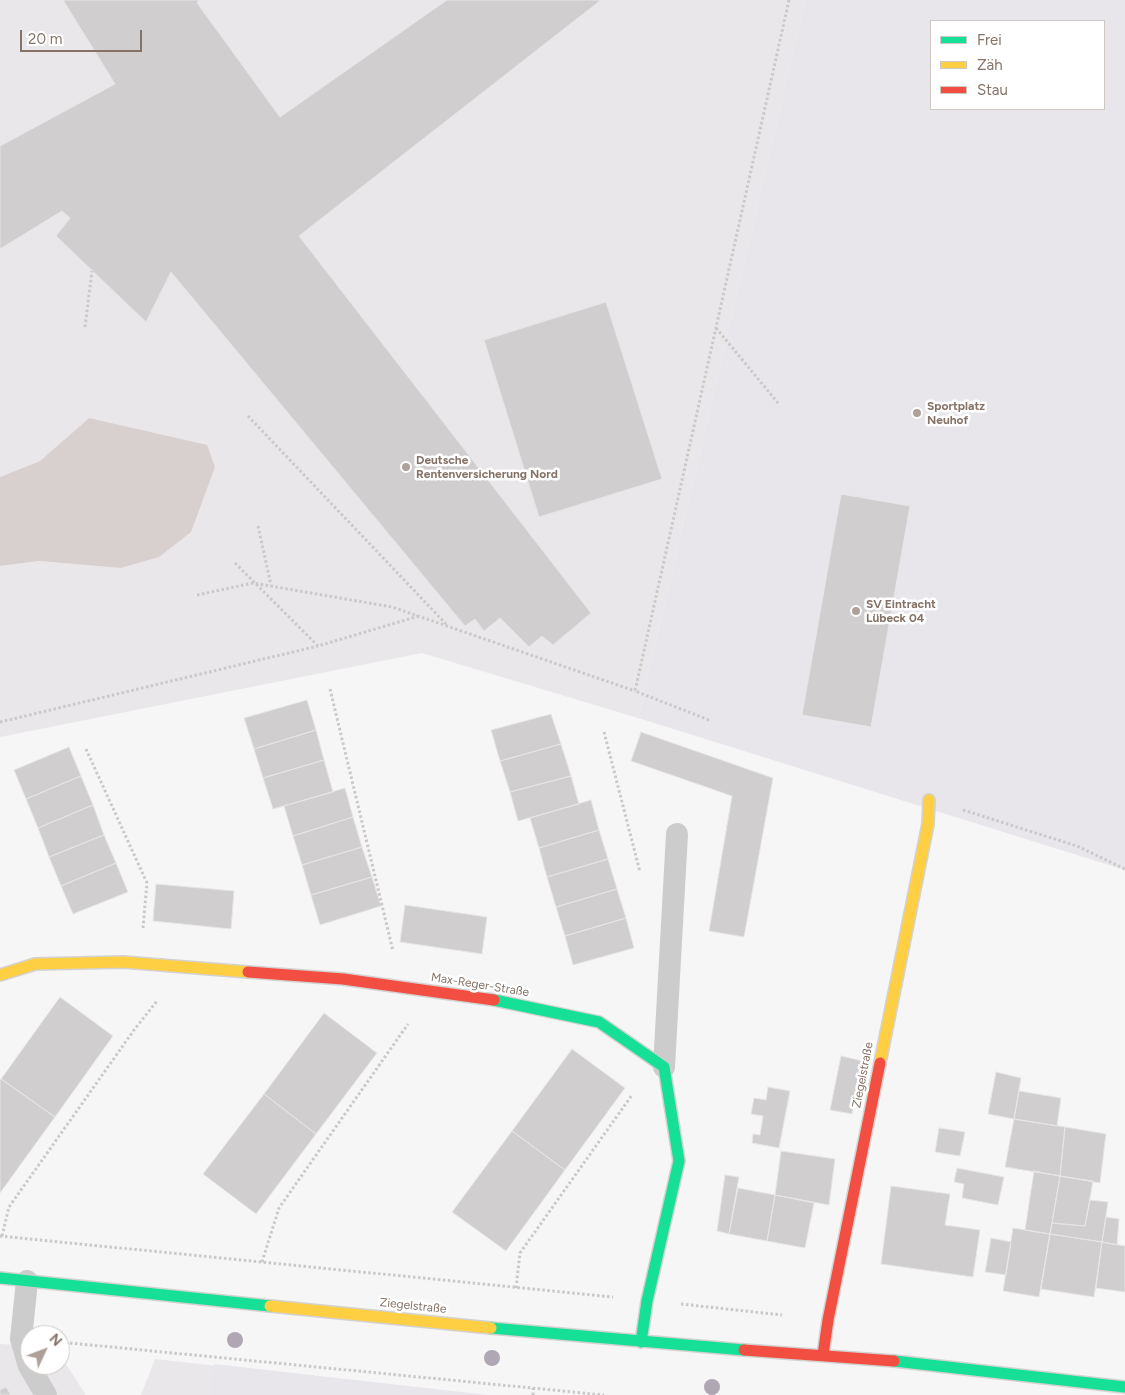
<!DOCTYPE html>
<meta charset="utf-8">
<style>
body{margin:0}
#map{position:relative;width:1125px;height:1395px;overflow:hidden;background:#f6f6f7;font-family:Figtree,sans-serif}
canvas{display:block}
.legend{position:absolute;left:930px;top:20px;width:175px;height:90px;box-sizing:border-box;background:#fff;border:1px solid #cfc7c2;margin:0;padding:6px 9px;list-style:none;font-size:15px;color:#867367}
.legend li{display:flex;align-items:center;gap:10px;height:25px}
.legend b{width:25px;border:1px solid #cfc7c2}
.north{position:absolute;left:20px;top:1325px;width:50px;height:50px;box-sizing:border-box;background:#fff;border:1px solid #cfc7c2;border-radius:50%;rotate:47deg;font-size:14px;font-weight:700;line-height:20px;text-align:center;color:#867367}
.north::after{content:'';display:block;margin:auto;width:18px;height:22px;background:#ada199;clip-path:polygon(50% 0,100% 100%,50% 72%,0 100%)}
.scale{position:absolute;left:20px;top:30px;width:122px;height:22px;box-sizing:border-box;border:2px solid #867367;border-top:0;padding-left:6px;font-size:15px;line-height:18px;white-space:nowrap;color:#867367;-webkit-text-stroke:4px #fff;paint-order:stroke}
</style>
<div id="map">
<canvas width="1125" height="1395"></canvas>
<ul class="legend">
<li><b style="height:6px;background:#16e098"></b>Frei</li>
<li><b style="height:6px;background:#ffcf43"></b>Zäh</li>
<li><b style="height:6px;background:#f24e42"></b>Stau</li>
</ul>
<div class="north">N</div>
<div class="scale">20 m</div>
</div>
<script>
const ctx = document.querySelector('canvas').getContext('2d');
ctx.lineJoin = 'round';
function paint(path, color) { ctx.fillStyle = color; ctx.fill(path, 'evenodd'); }
const poly = rows => new Path2D(rows.map(r => 'M' + r).join(''));
function strokePath(path, color, width, dash) { ctx.strokeStyle = color; ctx.lineWidth = width; ctx.lineCap = dash ? 'butt' : 'round'; ctx.setLineDash(dash || []); ctx.stroke(path); }
function write(font, color, halo, rows, align = 'center') {
  ctx.font = font + ' Figtree,sans-serif'; ctx.lineWidth = 5; ctx.setLineDash([]); ctx.textBaseline = 'middle'; ctx.strokeStyle = halo; ctx.fillStyle = color; for (const [text, x, y, turn = 0] of rows) {
    ctx.save(); ctx.translate(x, y); ctx.rotate((+turn || 0) * Math.PI / 180); ctx.textAlign = isNaN(turn) ? turn : align; if (halo) ctx.strokeText(text, 0, 0); ctx.fillText(text, 0, 0); ctx.restore();
  }
}
paint(poly([
 [0,0,805,0,638,718,422,653,0,737,0,566,39,561,120,568,89,418,40,461,0,477],
 [0,1344,30,1346,30,1365,60,1365,60,1355,86,1395,0,1395],
 [155,1359,481,1395,141,1395]
]), '#e9e7e9');
paint(poly([
 [805,0,1125,0,1125,870,638,718],
 [931,21,1104,21,1104,109,931,109],
 [214,1364,488,1395,213,1395]
]), '#e8e6eb');
paint(poly([
 [89,418,207,445,215,467,191,532,159,557,120,568,39,561,0,566,0,477,40,461]
]), '#d8d0ce');
const building = poly([
 [63,0,199,0,197,3,280,117,447,0,601,0,299,236,591,613,553,645,542,636,529,647,500,618,484,631,475,619,465,626,171,272,146,322,56,236,70,218,62,211,0,249,0,146,115,84,63,0],
 [606,302,662,479,539,517,484,340,606,302],
 [841,494,910,506,871,727,802,715,841,494],
 [307,700,316,730,254,749,244,718,307,700],
 [551,714,561,744,500,761,491,730,551,714],
 [316,730,324,760,263,778,254,749,316,730],
 [641,732,773,778,744,937,709,931,732,796,631,761,641,732],
 [561,744,571,776,510,792,500,761,561,744],
 [69,747,81,776,26,799,14,770,69,747],
 [324,760,333,792,273,809,263,778,324,760],
 [81,776,93,805,38,828,26,799,81,776],
 [571,776,579,804,518,821,510,792,571,776],
 [345,788,353,817,293,836,284,806,345,788],
 [591,800,599,830,539,848,530,818,591,800],
 [93,805,104,835,49,857,38,828,93,805],
 [353,817,362,847,302,865,293,836,353,817],
 [599,830,608,859,547,877,539,848,599,830],
 [104,835,116,863,61,886,49,857,104,835],
 [362,847,372,877,311,895,302,865,362,847],
 [608,859,617,889,556,907,547,877,608,859],
 [116,863,128,892,73,914,61,886,116,863],
 [372,877,381,906,320,925,311,895,372,877],
 [156,884,234,891,231,929,153,921,156,884],
 [617,889,626,918,565,936,556,907,617,889],
 [405,905,487,917,482,954,400,942,405,905],
 [626,918,634,948,573,965,565,936,626,918],
 [60,997,113,1036,55,1117,1,1079,60,997],
 [324,1013,377,1053,316,1134,264,1094,324,1013],
 [572,1049,625,1088,565,1170,512,1131,572,1049],
 [841,1056,863,1061,852,1114,830,1110,841,1056],
 [996,1072,1021,1078,1014,1119,988,1114,996,1072],
 [1,1079,55,1117,0,1193,0,1080,1,1079],
 [768,1087,790,1091,779,1148,752,1143,753,1134,760,1135,763,1116,751,1114,754,1098,766,1100,768,1087],
 [1019,1091,1061,1098,1057,1126,1014,1119,1019,1091],
 [264,1094,316,1134,256,1214,203,1174,264,1094],
 [1014,1119,1065,1127,1060,1176,1005,1167,1014,1119],
 [1065,1127,1106,1134,1100,1183,1060,1176,1065,1127],
 [939,1128,965,1132,960,1156,935,1152,939,1128],
 [512,1131,565,1170,506,1251,452,1212,512,1131],
 [781,1151,835,1159,829,1205,775,1195,781,1151],
 [957,1168,1004,1177,998,1205,962,1198,964,1184,954,1182,957,1168],
 [1034,1171,1060,1176,1050,1234,1025,1230,1034,1171],
 [725,1175,739,1177,729,1234,717,1231,725,1175],
 [1060,1176,1093,1181,1085,1226,1052,1223,1060,1176],
 [891,1186,950,1194,945,1225,980,1230,973,1277,881,1264,891,1186],
 [738,1188,775,1195,767,1241,729,1234,738,1188],
 [775,1195,814,1203,805,1248,767,1241,775,1195],
 [1090,1200,1108,1202,1102,1242,1050,1234,1052,1223,1085,1226,1090,1200],
 [1106,1217,1119,1219,1117,1245,1102,1242,1106,1217],
 [1013,1228,1050,1234,1039,1297,1003,1291,1013,1228],
 [1050,1234,1102,1242,1094,1297,1041,1289,1050,1234],
 [991,1238,1011,1242,1006,1275,985,1272,991,1238],
 [1102,1242,1125,1246,1125,1292,1096,1288,1102,1242],
 [6,1387,11,1395,0,1395,0,1390,6,1387]
]);
paint(building, '#d0cece');
strokePath(building, '#e6e6e6', 1);
const fast = poly([
 [494,1000,599,1022,664,1067,679,1161,647,1301,641,1342],
 [0,1278,270,1306],
 [491,1328,744,1350],
 [894,1361,1125,1387]
]);
const slow = poly([
 [0,975,35,964,123,962,248,972],
 [880,1063,928,824,929,800],
 [270,1306,491,1328]
]);
const jam = poly([
 [248,972,343,979,494,1000],
 [744,1350,894,1361],
 [823,1355,828,1320,880,1063]
]);
strokePath(fast, '#d3d2d1', 14);
strokePath(slow, '#d3d2d1', 14);
strokePath(jam, '#d3d2d1', 14);
strokePath(poly([
 [85,327,92,271],
 [716,328,778,403],
 [248,416,446,624],
 [258,526,271,585],
 [235,563,318,646,419,616],
 [197,595,253,583,392,607,635,691],
 [330,689,393,951],
 [709,720,635,691,789,0],
 [0,722,318,646],
 [604,732,640,872],
 [86,749,147,883,143,928],
 [963,810,1077,846,1125,869],
 [0,1236,613,1297],
 [2,1236,9,1207,134,1030,157,1001],
 [262,1262,279,1208,408,1024],
 [516,1288,520,1253,632,1095],
 [681,1304,782,1315],
 [60,1342,604,1395],
 [533,1395,533,1388]
]), '#cbc9c8', 3, [2.5, 2.5]);
strokePath(poly([
 [664,1067,677,834],
 [27,1281,21,1339,29,1366,46,1395]
]), '#cdcccc', 22);
strokePath(fast, '#16e098', 11);
strokePath(slow, '#ffcf43', 11);
strokePath(jam, '#f24e42', 11);
ctx.fillStyle = '#b0a7b4';
for (const [x, y] of [
 [235,1340],
 [492,1358],
 [712,1387]
]) { ctx.beginPath(); ctx.arc(x, y, 8, 0, 2 * Math.PI); ctx.fill(); }
for (const [x, y, r, color] of [
 [917,413,5,"#ada199"],
 [406,467,5,"#ada199"],
 [856,611,5,"#ada199"]
]) { const dot = new Path2D(); dot.arc(x, y, r, 0, 2 * Math.PI); ctx.fillStyle = color; ctx.fill(dot); strokePath(dot, '#fff', 2); }
write('bold 12px', '#867367', '#fff', [
 ["Sportplatz",927,406],
 ["Neuhof",927,420],
 ["Deutsche",416,460],
 ["Rentenversicherung Nord",416,474],
 ["SV Eintracht",866,604],
 ["Lübeck 04",866,618]
], 'left');
write('12px', '#867367', '#fff', [
 ["Max-Reger-Straße",480,985,9],
 ["Ziegelstraße",863,1075,-79],
 ["Ziegelstraße",413,1306,6]
]);
</script>
